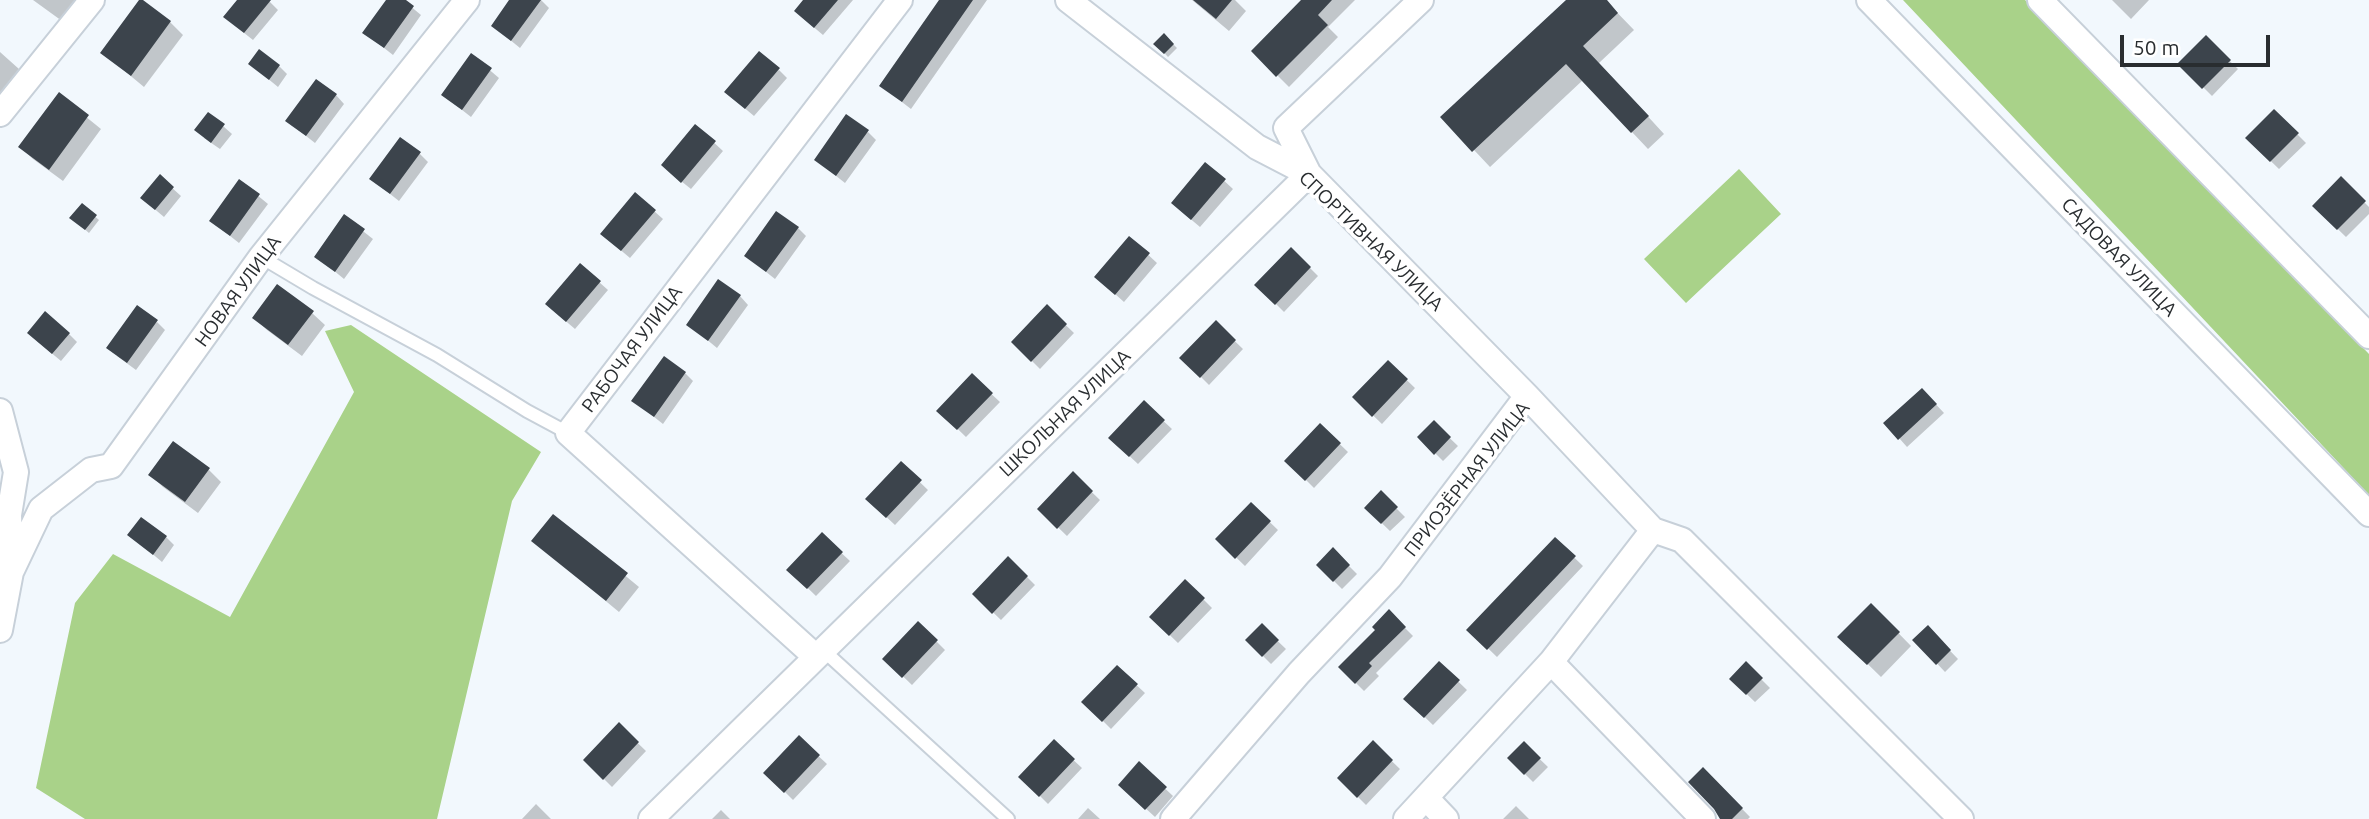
<!DOCTYPE html>
<meta charset="utf-8">
<style>
body{margin:0}
#map{position:relative;width:2369px;height:819px;overflow:hidden;background:#f2f8fd;font-family:Ubuntu,sans-serif}
canvas{display:block}
.scale{position:absolute;left:2120px;top:35px;width:150px;height:32px;box-sizing:border-box;border:4px solid #292d30;border-top:0;padding-left:9px;font-size:21px;line-height:24px;white-space:nowrap;color:#292d30;-webkit-text-stroke:5px #fff;paint-order:stroke}
</style>
<div id="map">
<canvas width="2369" height="819"></canvas>
<div class="scale">50 m</div>
</div>
<script>
const ctx = document.querySelector('canvas').getContext('2d');
ctx.lineJoin = 'round';
function paint(path, color) { ctx.fillStyle = color; ctx.fill(path, 'evenodd'); }
const poly = rows => new Path2D(rows.map(r => 'M' + r).join(''));
function strokePath(path, color, width, dash) { ctx.strokeStyle = color; ctx.lineWidth = width; ctx.lineCap = dash ? 'butt' : 'round'; ctx.setLineDash(dash || []); ctx.stroke(path); }
function write(font, color, halo, rows, align = 'center') {
  ctx.font = font + ' Ubuntu,sans-serif'; ctx.lineWidth = 7; ctx.setLineDash([]); ctx.textBaseline = 'middle'; ctx.strokeStyle = halo; ctx.fillStyle = color; for (const [text, x, y, turn = 0] of rows) {
    ctx.save(); ctx.translate(x, y); ctx.rotate((+turn || 0) * Math.PI / 180); ctx.textAlign = isNaN(turn) ? turn : align; if (halo) ctx.strokeText(text, 0, 0); ctx.fillText(text, 0, 0); ctx.restore();
  }
}
paint(poly([
 [1903,0,2025,0,2369,354,2369,495],
 [1739,169,1781,214,1686,303,1644,259],
 [351,325,541,452,512,501,437,819,85,819,36,788,75,603,113,554,230,617,354,392,325,331]
]), '#a9d289');
paint(poly([
 [33,0,77,0,62,21],
 [239,0,268,0,278,10,253,40,234,25],
 [389,0,403,0,421,15,393,55,365,33],
 [511,0,541,0,549,8,520,48,493,26],
 [805,0,853,0,823,35,804,19],
 [942,0,987,0,911,109,881,86],
 [1192,0,1235,0,1246,11,1229,31],
 [1303,0,1355,0,1328,27,1338,37,1289,87,1253,51],
 [1568,0,1605,0,1634,30,1599,63,1664,134,1648,149,1583,80,1490,167,1443,117],
 [2112,0,2149,0,2131,19],
 [141,1,170,22,183,35,144,87,103,53],
 [1164,35,1177,48,1168,57,1156,44],
 [2206,38,2238,69,2212,96,2180,64],
 [0,52,19,69,0,95],
 [472,55,499,78,471,117,443,95],
 [250,64,279,66,287,74,278,87],
 [779,70,787,78,754,116,735,100],
 [59,95,101,129,63,181,33,159,20,147],
 [336,95,344,104,315,143,287,121],
 [2274,111,2306,143,2279,169,2247,138],
 [223,126,232,134,220,149,204,138],
 [696,126,723,151,691,189,671,173],
 [868,132,876,140,845,183,816,160],
 [419,153,428,162,399,201,371,179],
 [1206,164,1233,189,1200,227,1181,211],
 [160,177,181,196,164,217,151,206],
 [2341,179,2369,207,2369,214,2346,237,2314,206],
 [240,181,268,204,239,243,211,221],
 [82,205,99,220,89,233,75,221],
 [654,211,663,219,630,258,611,242],
 [345,217,373,239,344,279,316,256],
 [798,228,806,236,775,279,746,256],
 [1130,238,1157,263,1124,302,1105,285],
 [1291,249,1318,276,1284,312,1257,285],
 [599,282,608,290,575,329,555,312],
 [740,296,748,305,717,348,688,324],
 [1047,307,1074,333,1040,369,1013,342],
 [312,313,325,325,302,356,267,330,254,318],
 [157,322,165,330,136,370,117,356],
 [1216,323,1243,349,1209,385,1182,358],
 [69,334,77,342,61,361,37,341],
 [1388,362,1415,388,1382,424,1354,397],
 [685,373,693,381,663,424,634,401],
 [972,376,1000,402,966,437,939,411],
 [1930,398,1944,413,1907,447,1899,438],
 [1144,403,1172,429,1138,464,1110,438],
 [1434,423,1458,446,1443,461,1419,437],
 [1321,426,1348,452,1314,488,1287,461],
 [901,464,928,490,895,525,867,499],
 [209,470,221,482,198,513,163,487,151,475],
 [1073,474,1100,500,1067,536,1039,509],
 [1381,493,1405,517,1390,531,1366,508],
 [1251,504,1278,530,1245,566,1217,539],
 [553,516,639,587,619,612,533,541],
 [130,535,166,537,174,545,162,562],
 [822,535,850,561,816,596,789,570],
 [1555,539,1583,566,1497,657,1469,630],
 [1333,550,1357,574,1342,589,1318,565],
 [1008,558,1035,585,1001,620,974,594],
 [1185,581,1212,608,1178,643,1151,617],
 [1871,605,1911,646,1881,677,1840,637],
 [1389,612,1413,636,1376,673,1379,676,1364,691,1340,667,1377,630],
 [918,623,945,650,912,685,884,658],
 [1262,626,1286,649,1271,664,1247,640],
 [1928,628,1958,659,1945,672,1915,640],
 [1439,663,1467,690,1433,725,1405,698],
 [1746,664,1770,688,1755,702,1731,679],
 [1117,667,1145,693,1111,729,1084,702],
 [619,725,646,751,612,787,585,760],
 [799,738,827,764,793,800,766,773],
 [1054,742,1082,768,1048,804,1021,777],
 [1373,743,1400,769,1366,805,1339,778],
 [1524,744,1548,767,1533,782,1509,758],
 [1139,764,1173,796,1155,817,1120,785],
 [1703,769,1750,817,1748,819,1723,819],
 [536,804,551,819,522,819],
 [1516,806,1529,819,1503,819],
 [1088,808,1100,819,1078,819],
 [721,810,730,819,712,819]
]), '#0003');
paint(poly([
 [139,0,143,0,171,21,131,76,100,53],
 [237,0,271,0,244,33,223,17],
 [386,0,406,0,414,6,384,48,362,33],
 [509,0,541,0,511,41,491,26],
 [803,0,838,0,814,28,794,11],
 [939,0,973,0,902,102,879,86],
 [1193,0,1232,0,1216,19],
 [1301,0,1332,0,1318,15,1328,25,1276,77,1251,51],
 [1566,0,1607,0,1618,13,1583,46,1649,116,1631,133,1566,64,1472,152,1440,117],
 [1164,33,1174,44,1164,54,1153,44],
 [2206,35,2231,60,2202,89,2177,64],
 [259,49,280,65,269,80,248,64],
 [759,51,780,68,745,109,724,92],
 [471,53,492,68,462,110,441,95],
 [316,79,337,94,306,136,285,121],
 [59,92,89,115,49,170,18,147],
 [2274,109,2299,133,2270,162,2245,138],
 [208,112,225,124,211,143,194,130],
 [846,114,869,130,836,176,814,160],
 [695,124,716,141,681,183,661,165],
 [400,137,421,152,390,194,369,179],
 [1205,162,1226,179,1191,220,1171,203],
 [160,174,174,187,155,210,140,198],
 [2341,176,2366,201,2337,230,2312,206],
 [239,179,260,194,230,236,209,221],
 [635,192,656,210,621,251,600,234],
 [82,203,97,215,85,230,69,218],
 [776,211,799,227,766,272,744,256],
 [344,214,365,229,335,272,314,257],
 [1129,236,1150,253,1115,295,1094,277],
 [1291,247,1311,267,1275,305,1254,285],
 [580,263,601,281,566,322,545,304],
 [718,279,741,295,708,341,686,325],
 [277,284,314,311,288,345,252,318],
 [1047,304,1067,324,1031,362,1011,342],
 [137,305,158,320,127,363,106,348],
 [45,311,70,333,52,354,27,333],
 [1216,320,1236,340,1200,378,1179,358],
 [664,356,686,372,654,417,631,401],
 [1388,360,1408,379,1372,417,1352,397],
 [972,373,993,393,957,430,936,411],
 [1922,388,1937,404,1898,440,1883,423],
 [1144,400,1165,420,1129,457,1108,438],
 [1434,420,1451,437,1434,455,1417,437],
 [1320,423,1341,443,1305,481,1284,461],
 [173,441,210,468,185,502,148,475],
 [901,461,922,480,886,518,865,499],
 [1073,471,1093,491,1057,529,1037,509],
 [1381,490,1398,507,1381,524,1364,508],
 [1251,502,1271,521,1235,559,1215,539],
 [553,514,628,573,606,601,531,541],
 [141,517,167,536,153,555,127,535],
 [822,532,843,552,807,589,786,570],
 [1555,537,1576,556,1487,650,1466,630],
 [1333,547,1350,565,1333,582,1316,565],
 [1008,556,1028,576,992,614,972,594],
 [1185,579,1205,598,1169,636,1149,617],
 [1871,603,1900,632,1867,665,1837,637],
 [1389,609,1406,627,1369,663,1372,666,1355,684,1338,667,1375,630,1372,627],
 [918,621,938,640,902,678,882,659],
 [1262,623,1279,640,1262,657,1245,640],
 [1928,625,1951,650,1936,665,1912,640],
 [1439,661,1460,680,1424,718,1403,699],
 [1746,661,1763,678,1746,695,1729,679],
 [1117,665,1138,684,1102,722,1081,702],
 [619,722,639,742,603,780,583,760],
 [799,735,820,755,784,793,763,773],
 [1054,739,1075,759,1039,797,1018,777],
 [1373,740,1393,760,1357,798,1337,778],
 [1524,741,1541,758,1524,775,1507,758],
 [1139,761,1167,787,1145,810,1118,785],
 [1703,767,1743,808,1732,819,1720,819,1714,809,1688,782]
]), '#3c444c');
const lane = poly([
 [261,257,313,288,437,355,527,411,568,433],
 [823,650,1008,819]
]);
const street = poly([
 [1068,0,1257,147,1309,174,1527,396,1653,530,1551,662,1406,819],
 [1869,0,2369,514],
 [2040,0,2369,336],
 [0,114,92,0],
 [0,411,16,472,9,515,11,572,0,630],
 [1653,530,1682,540,1961,819],
 [11,572,41,509,91,470,111,466,261,257,467,0],
 [816,657,568,433,900,0],
 [1551,662,1703,819],
 [1426,798,1446,819],
 [651,819,1309,174,1286,128,1421,0],
 [1173,819,1299,673,1390,577,1527,396]
]);
strokePath(lane, '#c7d0d9', 16);
strokePath(street, '#c7d0d9', 28);
strokePath(lane, '#fff', 12);
strokePath(street, '#fff', 24);
write('19px', '#292d30', '#fff', [
 ["СПОРТИВНАЯ УЛИЦА",1371,241,44],
 ["САДОВАЯ УЛИЦА",2119,257,46],
 ["НОВАЯ УЛИЦА",238,291,-54],
 ["РАБОЧАЯ УЛИЦА",632,349,-53],
 ["ШКОЛЬНАЯ УЛИЦА",1065,413,-44],
 ["ПРИОЗЁРНАЯ УЛИЦА",1467,479,-52]
]);
</script>
